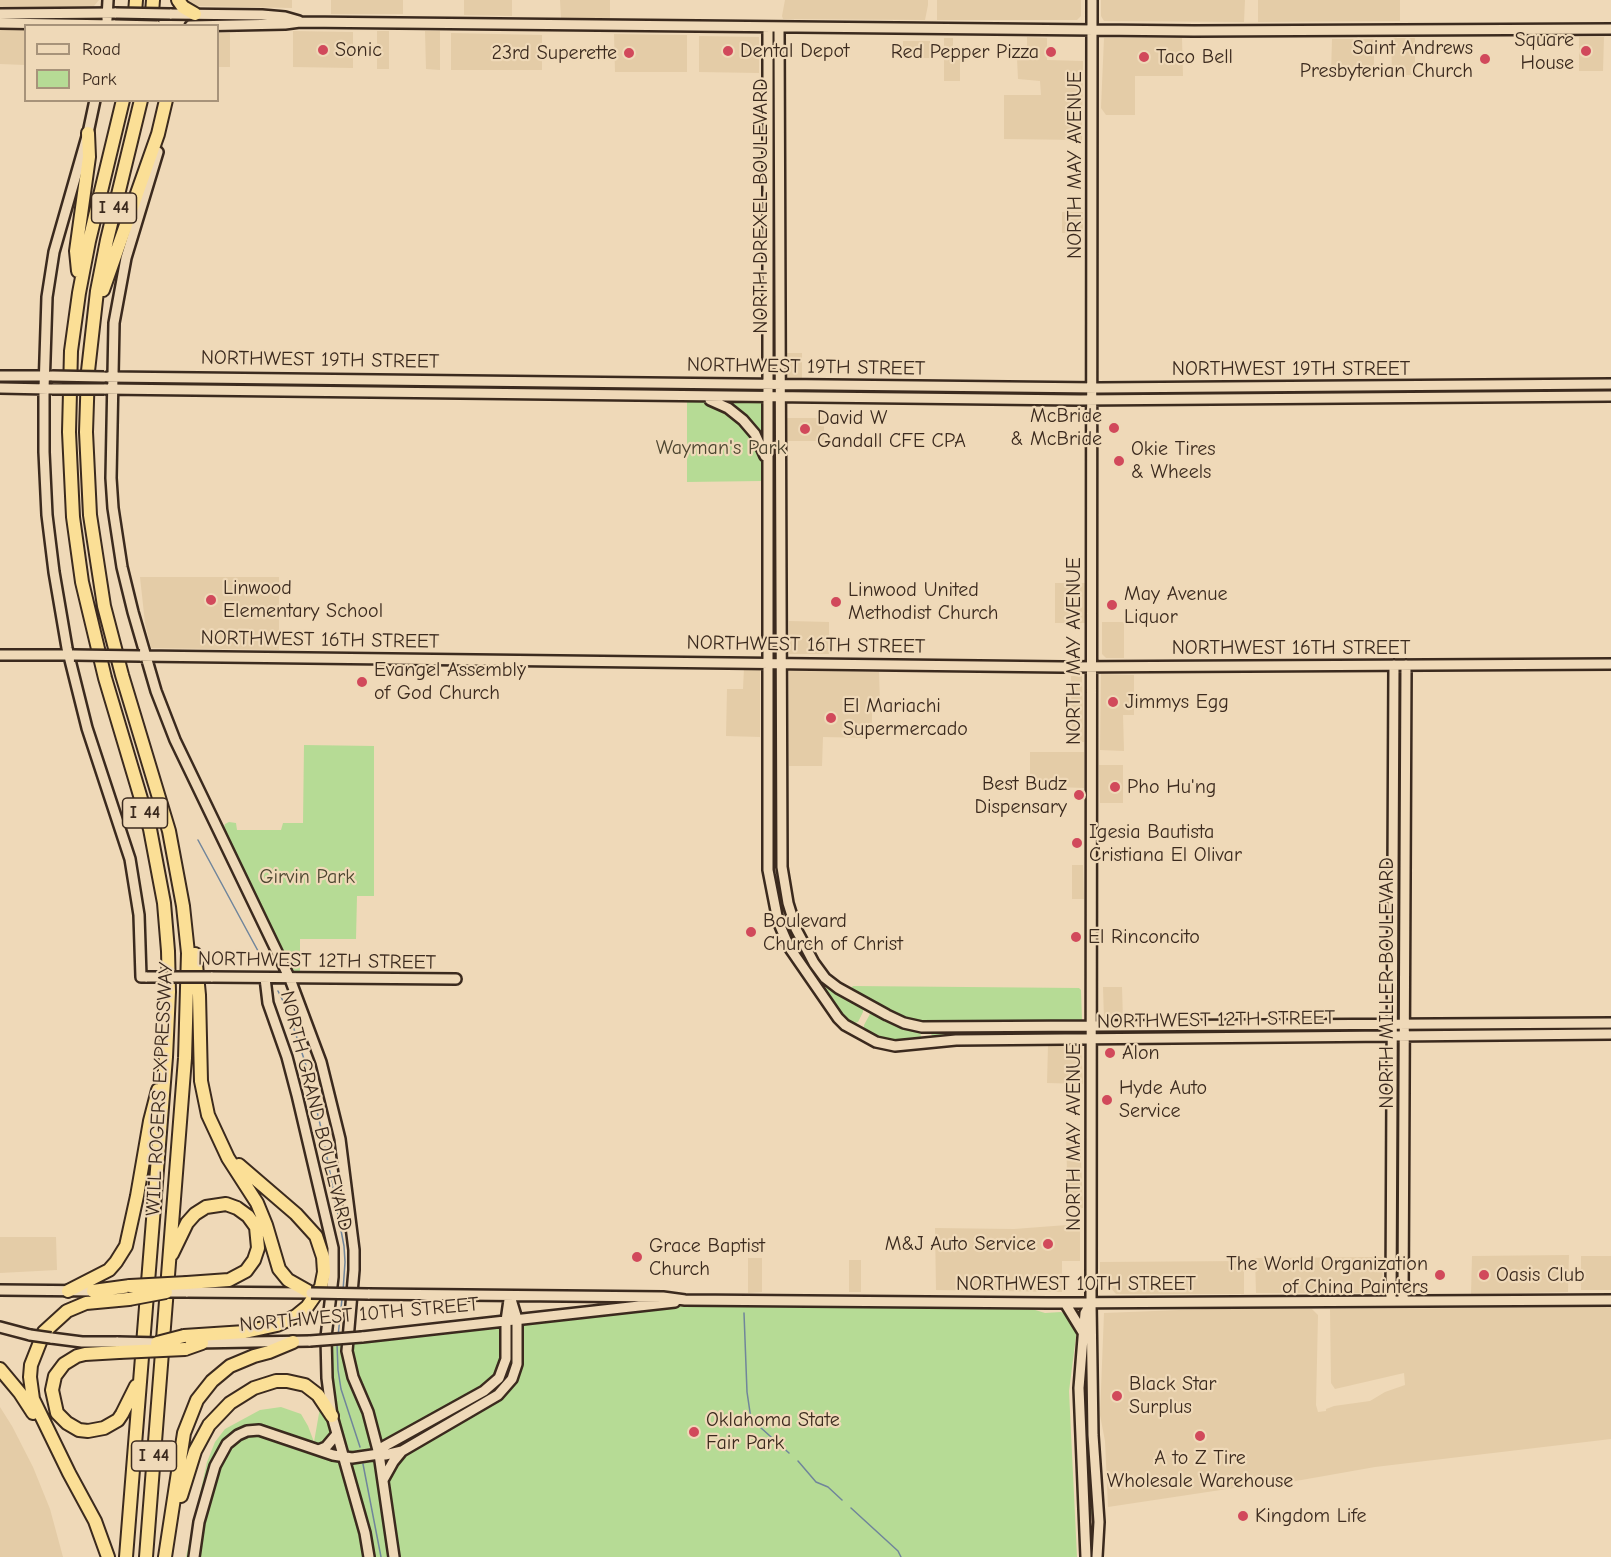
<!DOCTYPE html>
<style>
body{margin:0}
#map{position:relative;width:1611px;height:1557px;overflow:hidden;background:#efd9b8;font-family:"Comic Neue",sans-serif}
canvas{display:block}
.legend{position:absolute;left:24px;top:24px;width:195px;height:78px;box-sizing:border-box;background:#efd9b8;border:2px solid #a7937a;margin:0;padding:8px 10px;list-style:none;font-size:18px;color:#3b2a1e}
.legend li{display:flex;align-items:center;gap:12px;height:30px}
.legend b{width:30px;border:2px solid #a7937a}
</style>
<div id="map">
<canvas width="1611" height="1557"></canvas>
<ul class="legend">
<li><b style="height:8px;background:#efd9b8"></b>Road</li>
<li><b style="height:16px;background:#b6db95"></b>Park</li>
</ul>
</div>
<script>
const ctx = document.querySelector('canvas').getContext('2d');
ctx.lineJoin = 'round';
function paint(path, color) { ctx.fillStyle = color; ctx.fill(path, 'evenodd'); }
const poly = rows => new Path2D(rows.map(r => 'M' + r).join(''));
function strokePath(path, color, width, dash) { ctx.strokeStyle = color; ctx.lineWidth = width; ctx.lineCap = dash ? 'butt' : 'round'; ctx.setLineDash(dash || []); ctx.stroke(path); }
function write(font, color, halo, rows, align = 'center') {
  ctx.font = font + ' "Comic Neue",sans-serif'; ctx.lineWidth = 4.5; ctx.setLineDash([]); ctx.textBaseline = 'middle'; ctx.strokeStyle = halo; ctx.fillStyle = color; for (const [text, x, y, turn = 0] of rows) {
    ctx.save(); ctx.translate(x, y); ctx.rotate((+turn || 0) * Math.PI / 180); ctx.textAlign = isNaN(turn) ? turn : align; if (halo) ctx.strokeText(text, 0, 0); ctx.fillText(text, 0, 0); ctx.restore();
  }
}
paint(poly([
 [0,0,99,0,94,6,86,8,0,9],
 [185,0,292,0,292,8,195,6],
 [331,0,403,0,403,14,331,14],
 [464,0,512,0,512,16,464,15],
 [560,0,610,0,610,18,561,18],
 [785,0,928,0,928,5,925,20,783,19,782,16],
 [937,0,1081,0,1081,16,1077,20,937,20],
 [1101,0,1245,0,1244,22,1104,21,1101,16],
 [1258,0,1400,0,1400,21,1258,22],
 [0,27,23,27,23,30,25,30,25,65,0,64],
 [293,31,353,32,353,68,293,67],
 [377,31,389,31,389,69,377,69],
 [425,31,440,31,440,70,426,69],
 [218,33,230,33,230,67,218,67],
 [451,33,542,35,542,70,451,70],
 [614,34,687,35,687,72,615,72],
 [699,36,759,37,759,73,699,72],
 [1027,37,1047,38,1047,60,1083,61,1082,140,1004,139,1004,95,1041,95,1040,81,1018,79,1017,59,1027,59],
 [1579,37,1604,37,1603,71,1579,71],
 [944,38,953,38,953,58,960,59,960,81,944,81],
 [1104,38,1182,38,1183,76,1135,76,1135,115,1106,115,1101,108],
 [1415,38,1415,75,1392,75,1391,38],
 [1332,39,1374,39,1374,74,1331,75],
 [903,41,930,41,930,58,903,58],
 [1062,212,1083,212,1083,233,1062,233],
 [784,353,802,353,802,381,785,381],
 [787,418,824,418,824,441,786,441],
 [140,577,279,577,279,650,151,648,145,623],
 [1055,583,1085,583,1085,623,1055,623],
 [789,621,829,622,829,654,789,654],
 [1102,622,1124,622,1124,658,1106,658,1102,654],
 [744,668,760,669,760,737,726,736,727,689,743,689],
 [789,671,879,672,880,704,872,704,872,738,823,737,822,766,789,766],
 [1101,674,1134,675,1134,715,1123,715,1124,751,1100,750],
 [1071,676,1082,676,1084,742,1072,742],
 [1030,752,1084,752,1084,788,1030,786],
 [1099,765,1123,765,1123,803,1100,803],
 [1072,865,1083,865,1084,899,1072,899],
 [1103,987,1122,987,1123,1020,1104,1020],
 [1048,1045,1081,1045,1083,1084,1047,1083],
 [1080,1133,1083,1208,1068,1210,1066,1134],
 [1080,1224,1080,1261,1062,1261,1062,1292,936,1290,935,1228,1014,1229],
 [0,1237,56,1237,57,1270,0,1273],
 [1569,1255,1568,1292,1471,1294,1472,1256],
 [1581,1256,1611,1256,1611,1290,1581,1290],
 [1382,1257,1383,1293,1256,1293,1255,1258],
 [748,1258,762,1258,762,1292,748,1293],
 [849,1260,861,1260,861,1292,849,1292],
 [1244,1261,1244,1294,1116,1294,1100,1276,1100,1262],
 [1611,1307,1611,1439,1375,1467,1262,1487,1234,1488,1108,1507,1105,1441,1100,1415,1104,1313,1231,1308,1312,1309,1318,1315,1316,1405,1318,1412,1326,1411,1326,1409,1334,1406,1370,1401,1385,1392,1405,1385,1404,1373,1335,1389,1331,1383,1330,1309],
 [0,1407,12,1426,33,1467,50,1509,63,1557,0,1557]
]), '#e4cca7');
paint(poly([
 [115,381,283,383,283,388,116,386],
 [289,383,444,385,444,391,289,388],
 [451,384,605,386,605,392,450,389],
 [611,386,762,388,763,391,762,393,611,392],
 [788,388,929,390,931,393,929,396,787,394],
 [1529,388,1531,393,1305,394,1305,391,1306,390],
 [944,389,1084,391,1085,396,942,395,941,391],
 [1294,390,1295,394,1099,396,1099,394,1100,392],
 [687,399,709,402,720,406,748,429,762,458,764,476,761,481,687,482],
 [721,400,762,402,764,407,764,443],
 [304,745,374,746,374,896,357,896,356,939,300,939,300,975,291,972,223,830,225,824,229,822,236,823,237,830,281,830,283,823,303,823],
 [853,986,1079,988,1081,990,1082,1020,1080,1023,921,1023,903,1019,850,991,850,989],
 [830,987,859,1003,863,1007,863,1012,858,1022,852,1024,843,1019,821,988],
 [874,1013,920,1031,921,1037,896,1042,882,1040,864,1031,864,1025,870,1014],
 [1570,1027,1571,1031,1408,1031,1410,1028],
 [1388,1028,1388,1032,1255,1033,1255,1031,1256,1029],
 [1245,1029,1246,1033,1104,1035,1102,1033,1167,1030],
 [933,1030,1077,1031,1082,1033,1014,1037,933,1037,931,1034],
 [701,1305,1004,1308,1032,1309,1045,1313,1061,1312,1069,1316,1077,1329,1069,1391,1077,1557,186,1557,207,1462,215,1442,225,1429,260,1410,281,1407,301,1414,308,1426,314,1442,324,1385,321,1348,599,1317,660,1308],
 [1086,1394,1089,1399,1094,1515,1092,1516,1088,1507,1083,1401]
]), '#b6db95');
strokePath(poly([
 [198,840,264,962],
 [278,991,288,1011,305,1062,321,1128],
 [325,1147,344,1246,345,1262,343,1291],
 [744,1313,747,1392,751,1419,789,1453],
 [338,1336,342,1299],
 [337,1344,338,1370,341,1389,360,1447],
 [798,1461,816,1482,828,1487,842,1500],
 [363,1464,381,1557],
 [851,1508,898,1551,901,1557]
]), '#70859b', 1.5);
const secondary = poly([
 [1092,0,1091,1303,1093,1435,1099,1522,1097,1557],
 [0,14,116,13],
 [170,14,262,15,285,17,299,21],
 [107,19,108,0],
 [0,23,115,25],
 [190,26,285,24,300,22,1194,31,1611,29],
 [768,28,768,870,778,921,789,947,838,1018,845,1025,876,1042,895,1046,956,1040,1611,1034],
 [779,28,782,867,788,903,796,929,814,963,825,978,838,988,887,1015,904,1023,922,1027,1611,1023],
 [95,100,88,133,54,252,47,297,44,389,44,452,47,515,54,572,67,648,87,728,130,859,139,915,141,977,147,977],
 [158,152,126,258,114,323,111,478,113,508,122,567,133,612,156,691,175,740,290,979,321,1062,340,1139,354,1250,354,1270,347,1351,353,1377,368,1412,379,1454,394,1557],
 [0,376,49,376],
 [108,377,1098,388,1611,384],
 [0,388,49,389],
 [106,389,1080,400,1611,396],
 [710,400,728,408,743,420,755,434,765,456],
 [0,655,72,655],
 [140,656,1063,667,1611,664],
 [211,977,456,979],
 [265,978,268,1003,287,1057,297,1095,333,1248,333,1277,326,1337,327,1378,332,1416,365,1533,369,1557],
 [0,1290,100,1291],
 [186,1292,310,1293],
 [368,1294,663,1297,685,1300,1048,1303,1611,1300],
 [1391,1301,1394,665],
 [1403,1301,1406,665],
 [1065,1303,1084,1334],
 [0,1327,30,1335],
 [362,1337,675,1302],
 [51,1338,82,1342,118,1342],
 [195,1343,310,1341],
 [319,1450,326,1447,337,1434],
 [379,1454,383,1447,484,1391,499,1378,506,1359,506,1321,509,1300],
 [383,1480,393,1462,402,1451],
 [194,1557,199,1522,215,1466,227,1444,238,1435,247,1431,259,1430,333,1455,352,1458,379,1454,385,1455,402,1451,498,1395,512,1379,517,1364,517,1319,510,1296],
 [1086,1557,1079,1388,1085,1313,1091,1303]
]);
const highway = poly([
 [178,0,183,7,195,14],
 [134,26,136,0],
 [151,26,153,0],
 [123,100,89,241,79,293,71,351,69,432,73,517,82,582,105,678,150,829,164,903,168,951,169,992,166,1057,126,1557],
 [141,100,107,240,97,291,88,371,86,432,90,515,104,606,122,675,169,831,183,906,188,953,185,1058,146,1557],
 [78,271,76,251,89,157,88,133],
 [103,290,158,134,166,100],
 [195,954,199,995,201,1081,208,1115,228,1158,257,1203,266,1225,279,1269,288,1280,311,1293],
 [172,1254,187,1223,195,1214,206,1207,226,1204,237,1208,248,1216,256,1227,258,1248,254,1260,246,1271,229,1280,187,1283],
 [68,1291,109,1270,116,1262,126,1246,137,1196,150,1121,158,1090],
 [93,1291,130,1286],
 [184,1336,245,1332,277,1325,296,1316,307,1307,321,1287,324,1272,323,1257,316,1236,296,1214,239,1165],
 [185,1349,202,1343],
 [119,1352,85,1354,77,1356,64,1364,55,1376,52,1390,57,1413,67,1423,79,1430,88,1431,104,1428,118,1420,122,1414,136,1386],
 [0,1369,20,1393,33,1413],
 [181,1496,195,1451,209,1425,230,1403,254,1388,276,1381,287,1381,305,1385,318,1395,332,1416],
 [108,1557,95,1521,69,1473,33,1399,30,1377,31,1365,44,1332,67,1311,86,1303,129,1299],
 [165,1557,184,1433,197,1400,212,1381,230,1366,254,1356,269,1352,293,1342]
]);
strokePath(secondary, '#3b2a1e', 14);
strokePath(highway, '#3b2a1e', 16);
strokePath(secondary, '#efd9b8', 9);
strokePath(highway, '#fbdf96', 12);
const secondaryBridge = poly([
 [116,13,170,14],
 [115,25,157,26],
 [52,376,104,377],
 [52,389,104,389],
 [74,655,140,656],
 [147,977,211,977],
 [161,1292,186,1292],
 [311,1293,368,1294],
 [30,1335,51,1338],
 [310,1341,362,1337],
 [118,1342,161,1343]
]);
const highwayBridge = poly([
 [130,1286,187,1283],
 [129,1299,166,1292],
 [157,1343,184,1336],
 [119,1352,185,1349]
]);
strokePath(secondaryBridge, '#3b2a1e', 14, []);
strokePath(highwayBridge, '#3b2a1e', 16, []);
strokePath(secondaryBridge, '#efd9b8', 9);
strokePath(highwayBridge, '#fbdf96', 12);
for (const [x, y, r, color] of [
 [323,50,6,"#d1495b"],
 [728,51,6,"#d1495b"],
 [1586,51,6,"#d1495b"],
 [1051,52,6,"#d1495b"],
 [629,53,6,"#d1495b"],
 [1144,57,6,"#d1495b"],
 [1485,59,6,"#d1495b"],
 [1114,428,6,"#d1495b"],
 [805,429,6,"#d1495b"],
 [1119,461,6,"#d1495b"],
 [211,600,6,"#d1495b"],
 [836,602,6,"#d1495b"],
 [1112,605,6,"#d1495b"],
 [362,682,6,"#d1495b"],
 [1113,702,6,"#d1495b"],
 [831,718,6,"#d1495b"],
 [1115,787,6,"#d1495b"],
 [1079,795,6,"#d1495b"],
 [1077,843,6,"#d1495b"],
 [751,932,6,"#d1495b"],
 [1076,937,6,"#d1495b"],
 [1110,1053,6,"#d1495b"],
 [1107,1100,6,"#d1495b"],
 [1048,1244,6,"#d1495b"],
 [637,1257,6,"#d1495b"],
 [1440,1275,6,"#d1495b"],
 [1484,1275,6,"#d1495b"],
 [1117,1396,6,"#d1495b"],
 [694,1432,6,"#d1495b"],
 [1200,1436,6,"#d1495b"],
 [1243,1516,6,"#d1495b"]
]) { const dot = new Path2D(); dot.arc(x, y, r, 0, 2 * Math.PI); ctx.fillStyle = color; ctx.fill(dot); strokePath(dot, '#efd9b8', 2); }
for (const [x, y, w] of [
 [114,208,45],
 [145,813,45],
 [154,1456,45]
]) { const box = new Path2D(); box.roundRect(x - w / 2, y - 15, w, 30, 4.5); ctx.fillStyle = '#efd9b8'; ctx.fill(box); strokePath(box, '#3b2a1e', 1.5); }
write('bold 18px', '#3b2a1e', null, [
 ["I 44",114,208],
 ["I 44",145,813],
 ["I 44",154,1456]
]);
write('20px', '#3b2a1e', '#efd9b8', [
 ["Square",1574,40,"right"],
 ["House",1574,63,"right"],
 ["Saint Andrews",1473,48,"right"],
 ["Presbyterian Church",1473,71,"right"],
 ["Sonic",335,50],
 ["Dental Depot",740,51],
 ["Red Pepper Pizza",1039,52,"right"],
 ["23rd Superette",617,53,"right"],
 ["Taco Bell",1156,57],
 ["McBride",1102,416,"right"],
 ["& McBride",1102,439,"right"],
 ["David W",817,418],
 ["Gandall CFE CPA",817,441],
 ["Okie Tires",1131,449],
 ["& Wheels",1131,472],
 ["Linwood",223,588],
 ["Elementary School",223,611],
 ["Linwood United",848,590],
 ["Methodist Church",848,613],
 ["May Avenue",1124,594],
 ["Liquor",1124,617],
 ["Evangel Assembly",374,670],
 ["of God Church",374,693],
 ["Jimmys Egg",1125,702],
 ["El Mariachi",843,706],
 ["Supermercado",843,729],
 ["Best Budz",1067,784,"right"],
 ["Dispensary",1067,807,"right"],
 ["Pho Hu'ng",1127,787],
 ["Igesia Bautista",1089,832],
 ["Cristiana El Olivar",1089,855],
 ["Boulevard",763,921],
 ["Church of Christ",763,944],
 ["El Rinconcito",1088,937],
 ["Alon",1122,1053],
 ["Hyde Auto",1119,1088],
 ["Service",1119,1111],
 ["M&J Auto Service",1036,1244,"right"],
 ["Grace Baptist",649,1246],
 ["Church",649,1269],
 ["The World Organization",1428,1264,"right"],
 ["of China Painters",1428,1287,"right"],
 ["Oasis Club",1496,1275],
 ["Black Star",1129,1384],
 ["Surplus",1129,1407],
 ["Oklahoma State",706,1420],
 ["Fair Park",706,1443],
 ["A to Z Tire",1200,1458,"center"],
 ["Wholesale Warehouse",1200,1481,"center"],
 ["Kingdom Life",1255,1516]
], 'left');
write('20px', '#3b2a1e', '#efd9b8', [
 ["NORTH MAY AVENUE",1075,165,-90],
 ["NORTH DREXEL BOULEVARD",761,206,-90],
 ["NORTHWEST 19TH STREET",320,360,1],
 ["NORTHWEST 19TH STREET",806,367,1],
 ["NORTHWEST 19TH STREET",1291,369],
 ["NORTHWEST 16TH STREET",320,640,1],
 ["NORTHWEST 16TH STREET",806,645,1],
 ["NORTHWEST 16TH STREET",1291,648],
 ["NORTH MAY AVENUE",1074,651,-90],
 ["NORTHWEST 12TH STREET",317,961,1],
 ["NORTH MILLER BOULEVARD",1387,983,-90],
 ["NORTHWEST 12TH STREET",1216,1020,-1],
 ["WILL ROGERS EXPRESSWAY",160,1089,-87],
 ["NORTH GRAND BOULEVARD",316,1111,76],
 ["NORTH MAY AVENUE",1074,1137,-90],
 ["NORTHWEST 10TH STREET",1076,1284],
 ["NORTHWEST 10TH STREET",359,1315,-5]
]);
write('20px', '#4d4530', '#efd9b8', [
 ["Wayman's Park",721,448],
 ["Girvin Park",307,877]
]);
</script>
